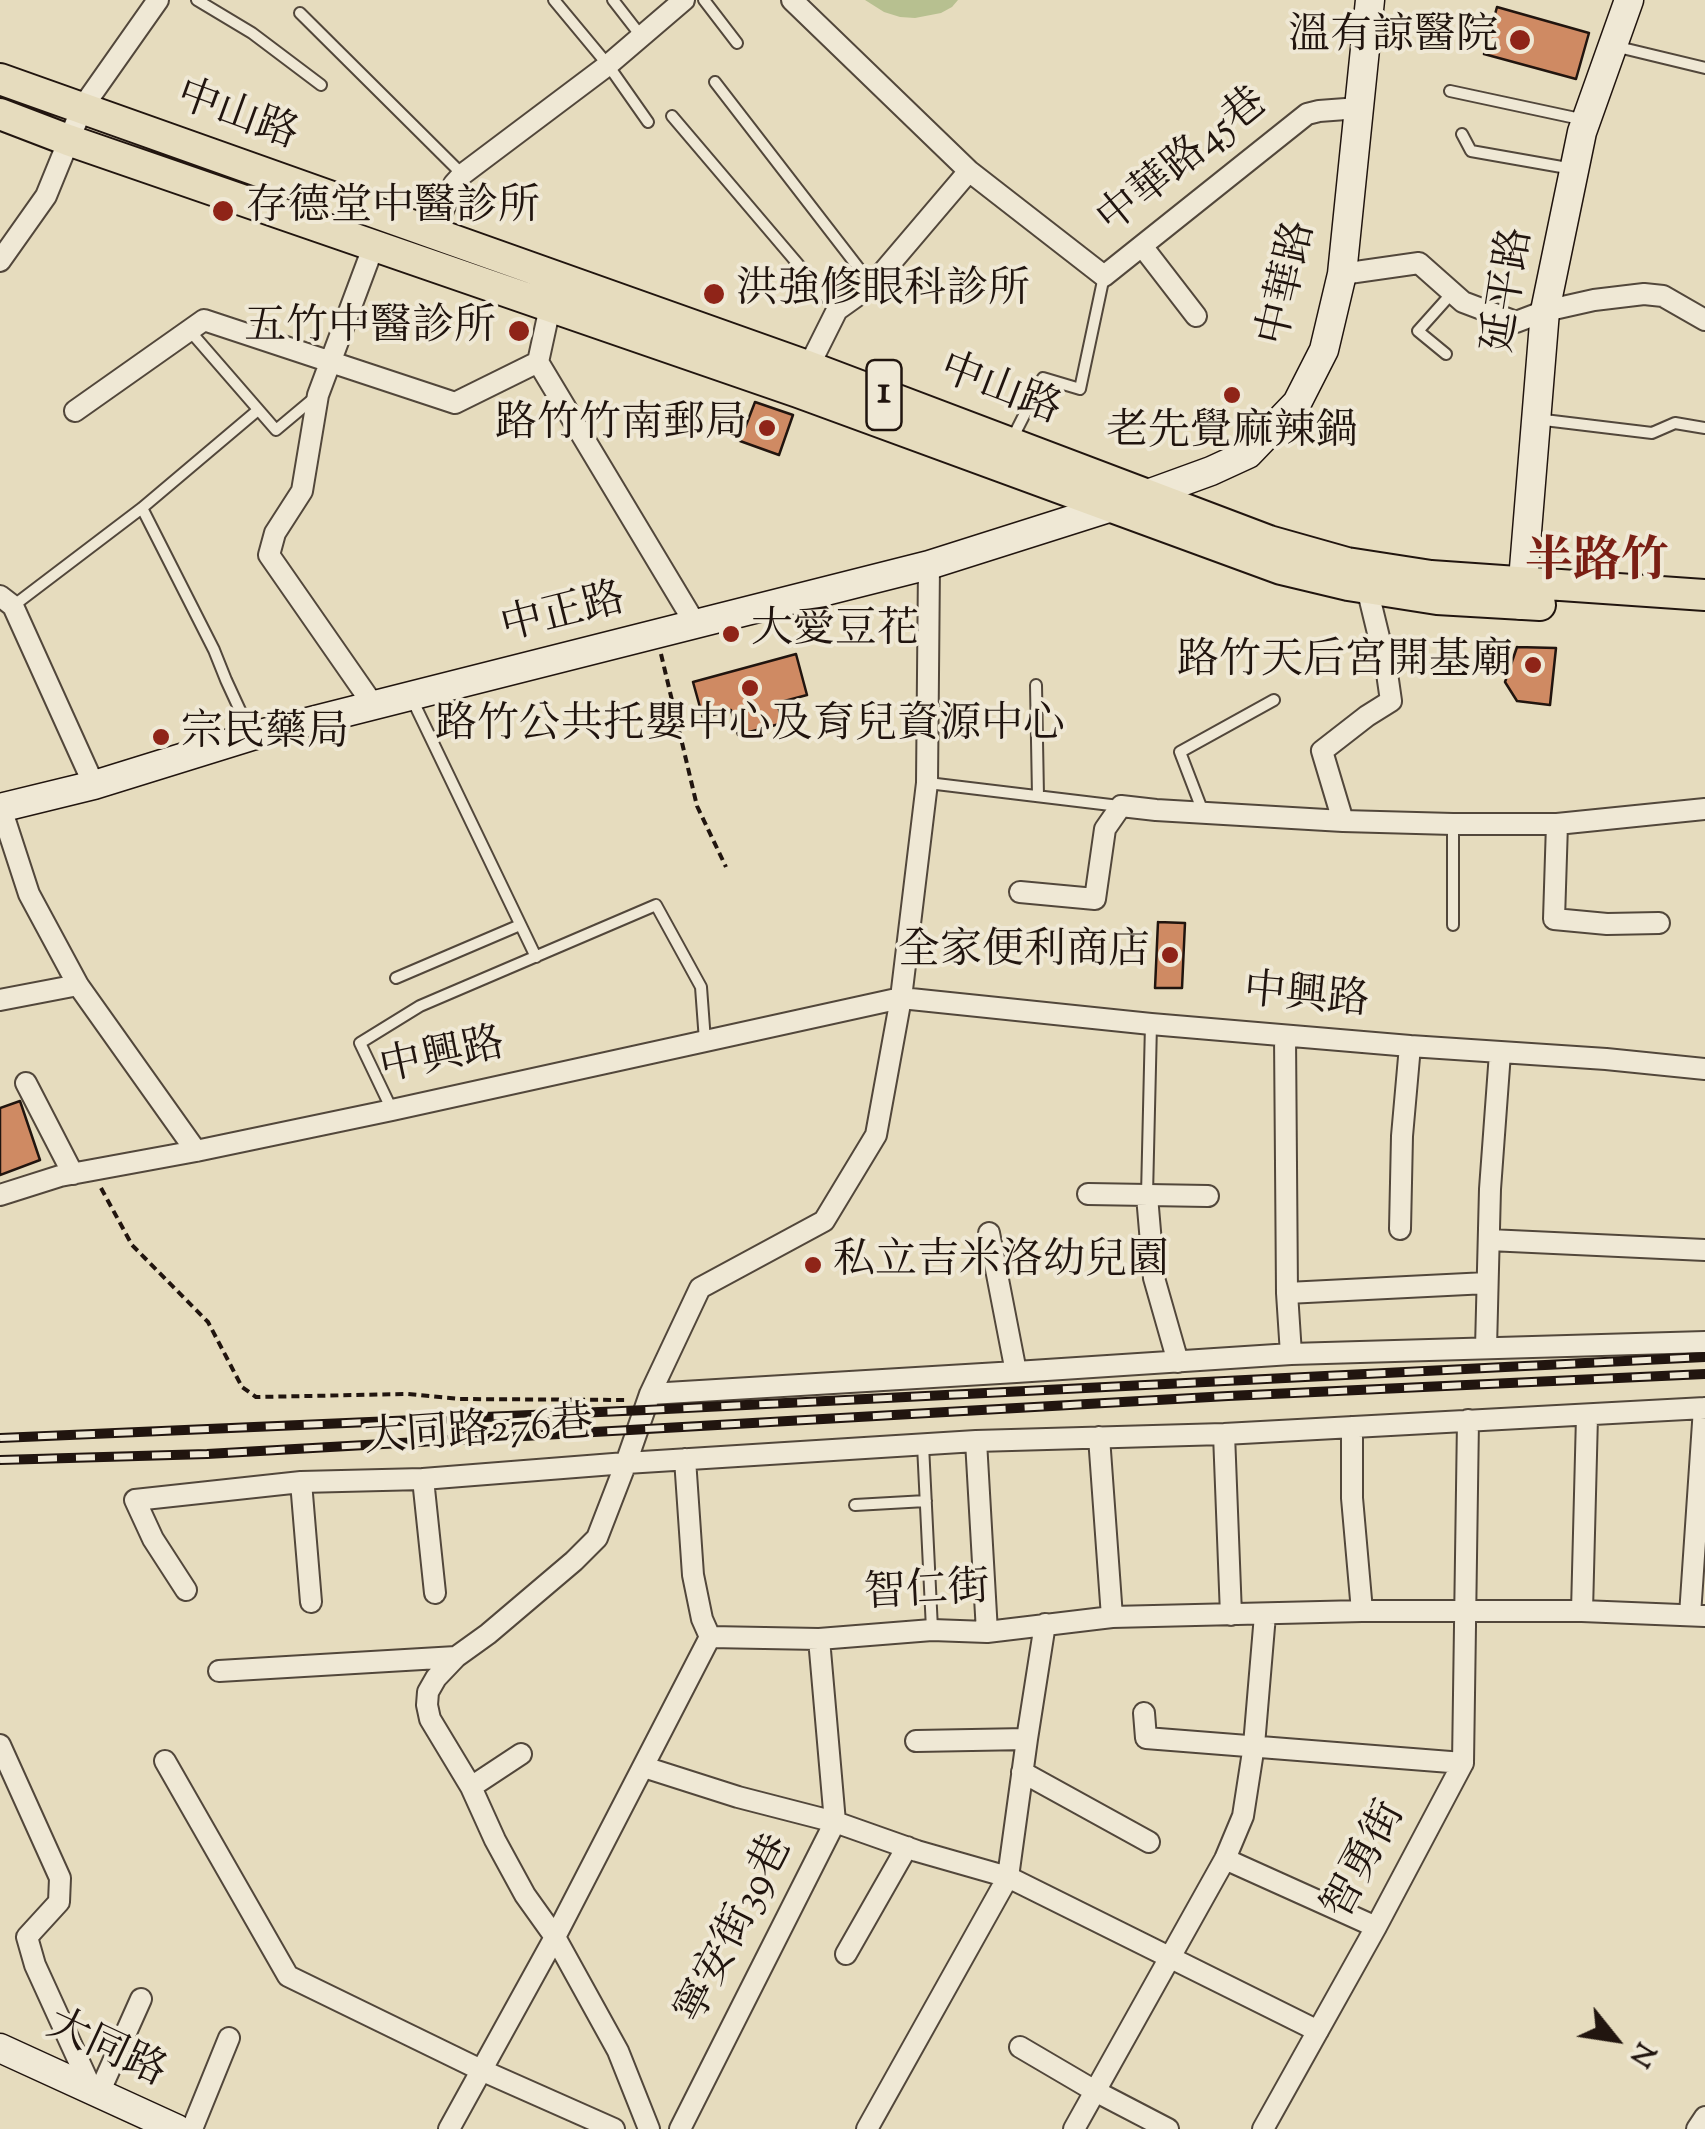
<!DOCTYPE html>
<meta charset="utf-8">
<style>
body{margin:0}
#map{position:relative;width:1705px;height:2129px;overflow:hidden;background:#e6dcbe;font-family:"Sorts Mill Goudy",serif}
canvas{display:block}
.north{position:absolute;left:1565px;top:1989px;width:100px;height:100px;-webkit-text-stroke:8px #efe8d5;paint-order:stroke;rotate:120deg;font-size:28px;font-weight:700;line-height:40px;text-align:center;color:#21150f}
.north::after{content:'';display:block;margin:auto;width:35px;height:45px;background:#21150f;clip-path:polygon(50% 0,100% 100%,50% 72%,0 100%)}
</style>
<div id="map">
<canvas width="1705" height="2129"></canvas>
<div class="north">N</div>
</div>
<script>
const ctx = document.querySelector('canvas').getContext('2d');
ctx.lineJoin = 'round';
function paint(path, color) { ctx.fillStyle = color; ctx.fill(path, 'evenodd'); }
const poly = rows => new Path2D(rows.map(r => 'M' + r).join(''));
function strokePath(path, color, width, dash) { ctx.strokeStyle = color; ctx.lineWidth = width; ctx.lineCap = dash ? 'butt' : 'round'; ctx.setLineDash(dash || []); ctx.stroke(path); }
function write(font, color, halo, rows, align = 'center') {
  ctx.font = font + ' "Sorts Mill Goudy","Noto Serif TC",serif'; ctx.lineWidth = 8; ctx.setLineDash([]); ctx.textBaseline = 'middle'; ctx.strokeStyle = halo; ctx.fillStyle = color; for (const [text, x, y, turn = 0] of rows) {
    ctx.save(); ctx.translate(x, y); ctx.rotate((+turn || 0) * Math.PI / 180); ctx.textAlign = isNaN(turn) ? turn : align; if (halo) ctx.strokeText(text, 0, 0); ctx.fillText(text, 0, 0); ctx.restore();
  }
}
paint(poly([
 [865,0,958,0,952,7,941,13,915,18,900,17,884,12]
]), '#b7c090');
const building = poly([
 [1497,7,1589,33,1576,79,1484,54,1497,7],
 [755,402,793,415,779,455,740,441,755,402],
 [1517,647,1556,648,1550,705,1517,701,1505,682,1517,647],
 [796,654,807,695,777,703,783,723,738,735,731,710,703,718,693,682,796,654],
 [1158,922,1185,923,1182,988,1155,988,1158,922],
 [20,1101,40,1160,0,1175,0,1108,20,1101]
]);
paint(building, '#cf8a63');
strokePath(building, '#21150f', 2.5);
const lane = poly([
 [197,0,252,33,321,85],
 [554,0,608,65,648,122],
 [613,0,641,36],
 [704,0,737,43],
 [300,13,462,174],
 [1614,46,1705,68],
 [715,82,871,284],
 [1450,91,1585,120],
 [672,116,837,310],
 [1462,134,1471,151,1573,169],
 [190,331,276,430,313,399],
 [1446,354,1418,331,1452,293],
 [1536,419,1652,433,1675,423,1705,428],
 [1011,441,1043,378,1080,389,1104,276],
 [142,508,214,650,226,680,250,732],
 [13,606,142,508,258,410],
 [1036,685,1038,796],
 [411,697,536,957],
 [928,783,1119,806],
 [1203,812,1180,752,1274,700],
 [1453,825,1453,925],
 [396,978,520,925],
 [392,1110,360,1043,420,1006,656,905,701,987,705,1041],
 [1147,1195,1151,1024],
 [923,1445,932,1629],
 [855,1505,926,1501]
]);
const street = poly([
 [792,0,969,171,872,285,837,310,804,376],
 [969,171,1104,276,1307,114,1319,111,1359,108],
 [433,235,454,184,463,174,608,65,684,0],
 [374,245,318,395,302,491,275,533,269,555,374,706],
 [1142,246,1196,316],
 [0,261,46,196,82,108,158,0],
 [1342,274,1419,263,1463,302,1516,322,1545,311,1594,300,1644,294,1663,296,1705,320],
 [550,307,538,362,696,625],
 [75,411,204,320,455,403,538,362],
 [929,565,927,783,901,998,876,1135,824,1221,700,1288,650,1394,626,1463,976,1441,1224,1434,1705,1408],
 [0,596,13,606,94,785],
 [1,808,29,894,78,985,196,1151],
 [1343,821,1322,751,1367,716,1391,701,1386,666,1367,588],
 [1557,824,1554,919,1607,924,1659,923],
 [1020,892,1095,899,1105,829,1121,806,1156,810,1343,821,1453,824,1557,824,1705,809],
 [0,1000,78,985],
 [1285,1036,1287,1293,1291,1354],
 [26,1083,73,1174],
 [1088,1194,1208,1196],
 [0,1195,60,1176,196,1151,392,1110,901,998,1151,1024,1410,1046,1606,1059,1705,1069],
 [1147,1196,1154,1278,1178,1362],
 [1400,1229,1402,1136,1410,1046],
 [1489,1240,1705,1250],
 [1287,1293,1487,1283],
 [1486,1348,1490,1189,1500,1053],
 [1016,1372,1291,1354,1705,1342],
 [650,1394,1016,1372,989,1233],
 [1352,1427,1352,1498,1362,1611],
 [1224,1434,1231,1615],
 [1099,1437,1112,1617],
 [976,1441,987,1632],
 [685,1459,693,1575,702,1619,710,1637],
 [423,1479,435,1593],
 [301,1482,311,1602],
 [186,1590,153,1539,135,1500,301,1482,423,1479,626,1463,597,1538,574,1561,488,1634,456,1657,436,1678,428,1692,427,1705,430,1719,471,1787,495,1840,525,1895,555,1937,618,2051,649,2129],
 [1582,1611,1587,1416],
 [1690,1615,1704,1408],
 [219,1671,456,1657],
 [1144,1713,1146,1738,1463,1763],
 [916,1741,1027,1739],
 [0,1745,60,1878,59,1902,27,1937,35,1965,92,2090],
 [165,1761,288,1976,481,2070,614,2129],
 [644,1767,738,1797,835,1822,819,1639],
 [1022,1772,1149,1842],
 [471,1787,521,1754],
 [1225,1859,1376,1927],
 [846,1954,907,1847],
 [1020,2047,1095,2091,1168,2129],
 [99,2093,141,1999],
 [192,2129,229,2038],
 [449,2129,555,1937,710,1637,819,1639,932,1630,987,1632,1112,1617,1362,1611,1582,1611,1705,1616],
 [680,2129,835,1822,917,1851,1008,1877,1318,2031],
 [867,2129,1008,1877,1027,1739,1045,1624],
 [1074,2129,1225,1859,1243,1816,1254,1745,1265,1615],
 [1263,2129,1376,1927,1463,1763,1468,1420],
 [1697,2129,1705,2117]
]);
const secondary = poly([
 [1521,605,1545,311,1582,132,1629,0],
 [0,808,94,785,252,736,929,565,1112,507,1211,471,1248,454,1297,403,1324,350,1342,274,1370,0],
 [0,2048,177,2129]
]);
const primary = poly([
 [0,79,807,366,1269,541,1347,563,1431,576,1705,595],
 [0,114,68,140,798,392,1281,569,1348,585,1437,599,1540,605]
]);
strokePath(lane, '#52473b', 14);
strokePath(street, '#52473b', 24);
strokePath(secondary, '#21150f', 31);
strokePath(primary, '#21150f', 34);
strokePath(poly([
 [661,654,697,806,726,867],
 [101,1188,132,1245,208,1322,242,1387,256,1397,408,1394,460,1399,628,1400]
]), '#21150f', 4, [8, 5]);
strokePath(lane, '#efe8d5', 10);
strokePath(street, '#efe8d5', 20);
strokePath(secondary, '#efe8d5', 28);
strokePath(primary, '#e6dcbe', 30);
const rail = poly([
 [0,1438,646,1410,1705,1357],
 [0,1460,207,1454,1228,1396,1705,1374]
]);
strokePath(rail, '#21150f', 10);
strokePath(rail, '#efe8d5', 6, [19]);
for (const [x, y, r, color] of [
 [1520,40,12,"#8f2418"],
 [223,211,12,"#8f2418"],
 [714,294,12,"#8f2418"],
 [519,331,12,"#8f2418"],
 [1232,395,10,"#8f2418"],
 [767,428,10,"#8f2418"],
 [731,634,10,"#8f2418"],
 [1533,665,10,"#8f2418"],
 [750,688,10,"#8f2418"],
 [161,737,10,"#8f2418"],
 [1170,955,10,"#8f2418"],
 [813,1265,10,"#8f2418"]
]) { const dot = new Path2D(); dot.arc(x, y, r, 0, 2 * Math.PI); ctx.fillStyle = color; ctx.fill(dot); strokePath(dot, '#efe8d5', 4); }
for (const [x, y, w] of [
 [884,395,35]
]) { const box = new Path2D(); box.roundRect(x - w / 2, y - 35, w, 70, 8); ctx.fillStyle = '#efe8d5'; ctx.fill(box); strokePath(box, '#21150f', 2.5); }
write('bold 40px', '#21150f', null, [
 ["1",884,395]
]);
write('42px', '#21150f', '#efe8d5', [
 ["溫有諒醫院",1498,40],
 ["存德堂中醫診所",246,211,"left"],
 ["洪強修眼科診所",736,294,"left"],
 ["五竹中醫診所",496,331],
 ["路竹竹南郵局",747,428],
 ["老先覺麻辣鍋",1232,436,"center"],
 ["大愛豆花",751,634,"left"],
 ["路竹天后宮開基廟",1513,665],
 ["路竹公共托嬰中心及育兒資源中心",750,729,"center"],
 ["宗民藥局",181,737,"left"],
 ["全家便利商店",1150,955],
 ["私立吉米洛幼兒園",833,1265,"left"]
], 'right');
write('42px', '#21150f', '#efe8d5', [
 ["中山路",236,119,20],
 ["中華路45巷",1185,164,-39],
 ["中華路",1291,284,-77],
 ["延平路",1512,291,-81],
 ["中山路",999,393,21],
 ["中正路",564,617,-14],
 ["中興路",1306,1000,5],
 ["中興路",443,1060,-12],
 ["大同路276巷",479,1435,-4],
 ["智仁街",927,1595,-3],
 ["智勇街",1368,1862,-62],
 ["寧安街39巷",738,1931,-63],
 ["大同路",105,2052,25]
]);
write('bold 48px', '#7a1f14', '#efe8d5', [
 ["半路竹",1597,567]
]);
</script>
